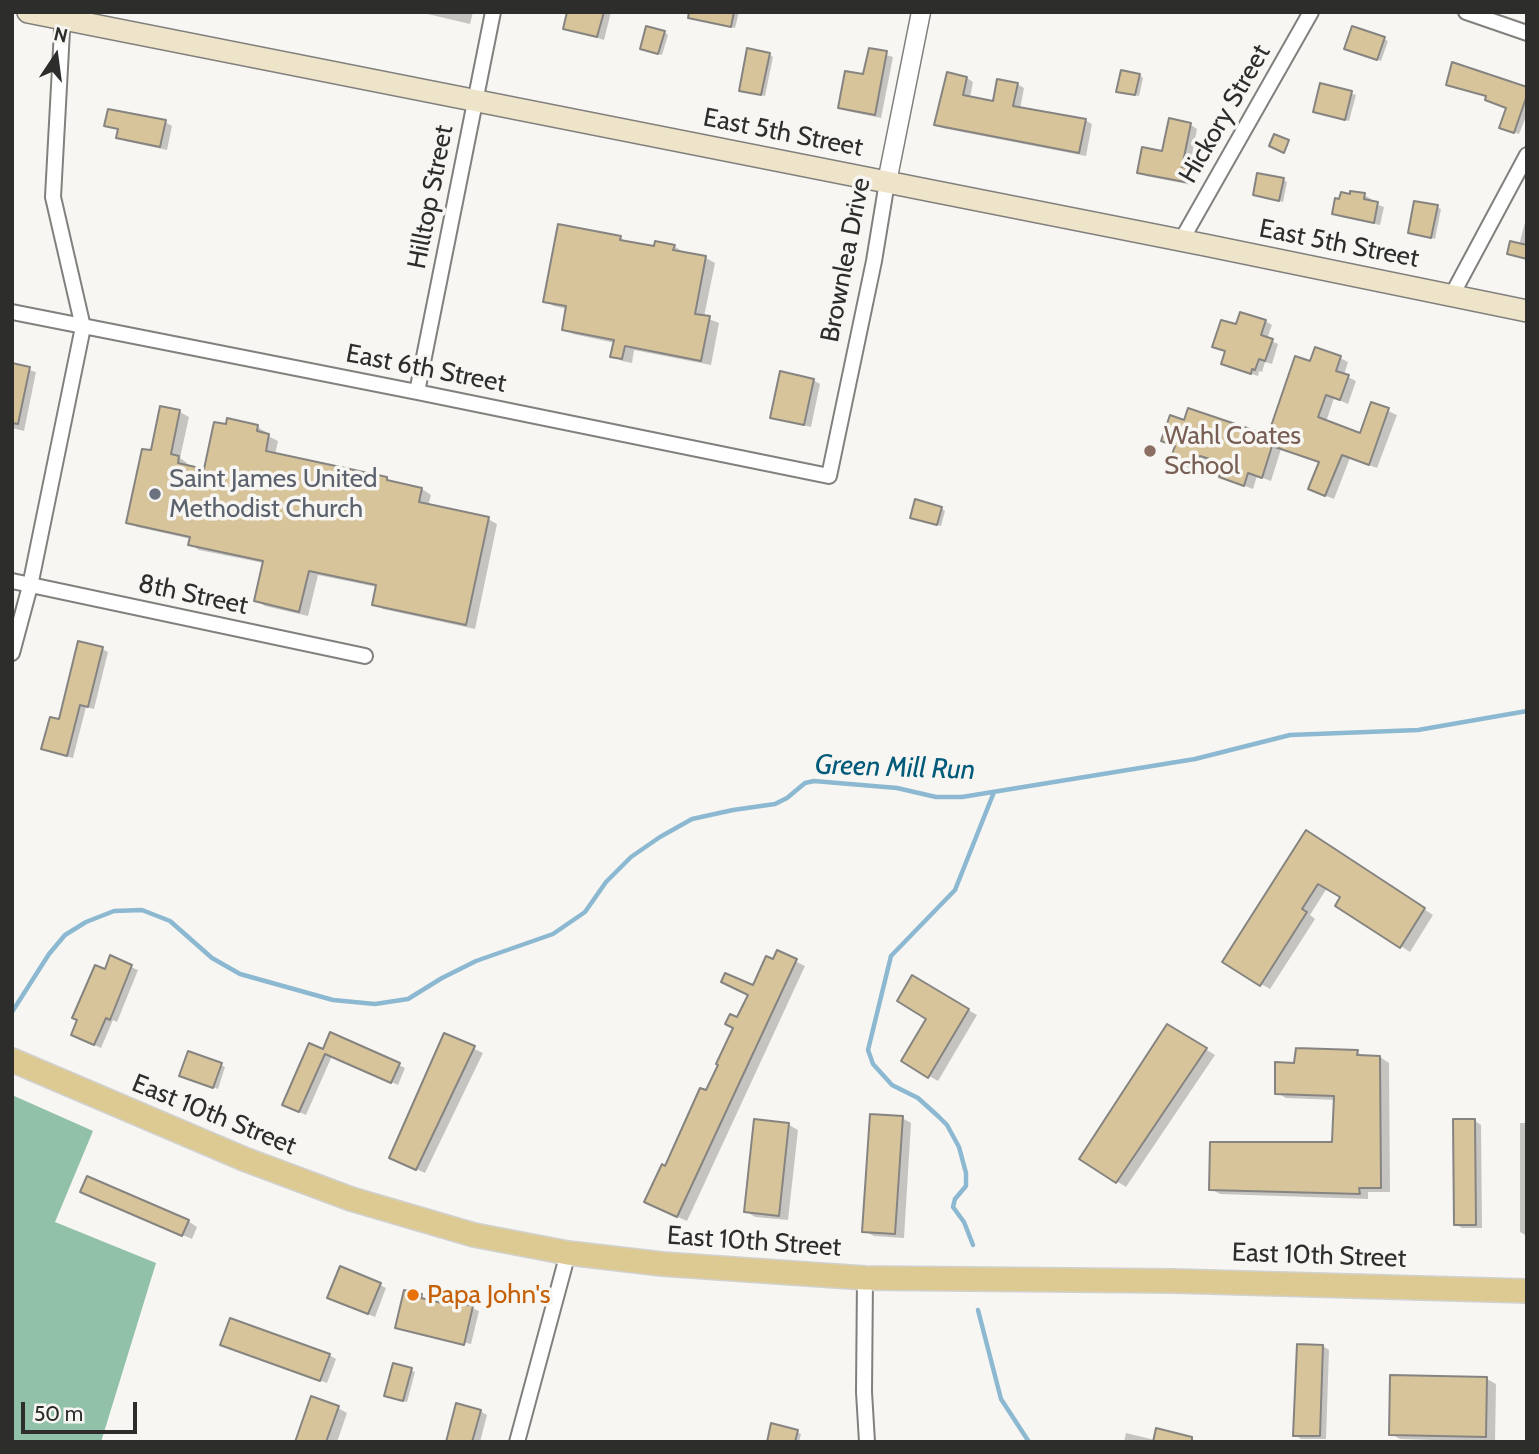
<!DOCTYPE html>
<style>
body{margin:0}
#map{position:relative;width:1539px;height:1454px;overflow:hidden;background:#f7f6f2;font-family:Cabin,sans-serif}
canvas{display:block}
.frame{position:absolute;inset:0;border:14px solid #2d2d2b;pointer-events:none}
.north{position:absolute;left:21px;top:21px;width:70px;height:70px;-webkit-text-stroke:5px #f7f6f2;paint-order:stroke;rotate:13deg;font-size:19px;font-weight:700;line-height:28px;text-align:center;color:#2d2d2b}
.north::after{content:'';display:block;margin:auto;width:24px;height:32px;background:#2d2d2b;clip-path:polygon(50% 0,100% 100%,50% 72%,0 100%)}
.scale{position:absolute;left:21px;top:1402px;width:116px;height:32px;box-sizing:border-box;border:4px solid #2d2d2b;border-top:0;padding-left:9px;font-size:21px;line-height:24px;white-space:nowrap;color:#2d2d2b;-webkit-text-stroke:5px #f7f6f2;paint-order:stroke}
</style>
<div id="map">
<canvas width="1539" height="1454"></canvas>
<div class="frame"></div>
<div class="north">N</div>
<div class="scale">50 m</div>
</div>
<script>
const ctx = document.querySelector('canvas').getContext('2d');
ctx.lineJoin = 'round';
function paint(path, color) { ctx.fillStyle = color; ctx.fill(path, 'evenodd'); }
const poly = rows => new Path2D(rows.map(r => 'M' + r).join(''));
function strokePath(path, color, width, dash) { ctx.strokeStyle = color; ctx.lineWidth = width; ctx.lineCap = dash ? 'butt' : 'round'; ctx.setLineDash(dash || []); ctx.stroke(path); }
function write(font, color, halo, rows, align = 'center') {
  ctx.font = font + ' Cabin,sans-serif'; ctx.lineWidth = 7; ctx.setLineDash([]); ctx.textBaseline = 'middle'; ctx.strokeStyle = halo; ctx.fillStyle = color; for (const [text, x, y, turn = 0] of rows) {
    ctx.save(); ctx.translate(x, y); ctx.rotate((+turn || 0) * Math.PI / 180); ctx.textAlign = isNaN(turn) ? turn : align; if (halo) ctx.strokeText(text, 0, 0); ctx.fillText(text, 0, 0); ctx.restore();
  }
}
paint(poly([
 [12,1095,93,1131,55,1222,156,1263,101,1442,12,1442]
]), '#92c1aa');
paint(poly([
 [419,12,473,12,470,24],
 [569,12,611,12,604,40,565,28],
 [691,12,739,12,735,28,694,19],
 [664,32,668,35,662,55,646,51],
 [1384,39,1388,41,1381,61,1350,51],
 [870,50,893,57,881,118,847,111,840,107,865,76],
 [769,54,773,57,765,96,745,92],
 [1453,64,1527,89,1527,114,1519,134,1507,130,1508,108,1488,97,1448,84],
 [1139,75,1143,78,1139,96,1122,93],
 [967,78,973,82,970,98,994,103,1017,84,1024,88,1020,109,1085,120,1092,124,1086,156,942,128,936,124],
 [1322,85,1356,95,1349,121,1319,113],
 [1170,121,1191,125,1197,129,1189,170,1194,173,1192,185,1146,176,1139,172,1164,154],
 [165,122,172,126,167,150,125,141,118,138,120,131,106,125],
 [1283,180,1287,182,1283,202,1255,194],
 [1364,195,1371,199,1370,202,1384,207,1380,225,1341,217,1334,213],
 [1437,207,1441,209,1435,239,1410,232],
 [1527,215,1527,259,1509,254,1519,245],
 [620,238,631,244,655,248,674,246,683,252,683,254,706,258,715,263,704,317,719,323,711,365,634,350,632,363,622,361,612,356,615,343,573,334,564,329,567,309,554,306,545,301],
 [1265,321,1272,325,1267,339,1278,344,1272,364,1265,362,1262,372,1259,371,1258,376,1223,364],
 [1340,358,1348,362,1344,375,1356,381,1348,404,1334,398,1326,422,1361,435,1372,404,1397,415,1377,468,1350,458,1334,499,1318,493,1320,463,1281,449,1271,481,1257,476,1253,489,1221,477,1225,464,1209,459,1205,472,1172,459,1176,447,1163,441,1269,437,1311,363],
 [12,365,36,372,24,431,12,428],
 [813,380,820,384,811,427,779,420,772,417],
 [162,408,180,412,189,417,180,458,187,463,187,467,205,471,257,427,266,432,266,435,278,441,275,455,387,479,396,484,422,489,431,495,428,506,488,519,497,524,475,629,383,609,374,604,377,587,318,575,308,616,265,606,256,600,264,563,199,550,190,544,191,539,137,527,128,522,152,452],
 [941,508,945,511,941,526,916,519],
 [102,649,108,652,94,709,86,707,73,758,49,752,43,748],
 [1315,837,1433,915,1410,952,1337,905,1342,897,1327,888,1310,915,1315,919,1270,989,1261,984],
 [778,953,805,966,687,1221,655,1207,666,1168,707,1093,754,987],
 [131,967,138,970,117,1022,113,1020,101,1048,79,1038,105,971],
 [913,978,977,1015,938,1081,903,1061,928,1018],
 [1168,1026,1215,1055,1126,1187,1081,1159],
 [445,1035,483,1053,425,1173,401,1162],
 [324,1051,399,1065,405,1068,398,1085,332,1056,306,1115,290,1108],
 [1357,1052,1366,1057,1380,1057,1389,1063,1390,1192,1368,1192,1368,1199,1220,1194,1211,1189,1334,1144,1336,1100,1286,1098,1277,1093,1296,1065],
 [221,1065,225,1067,218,1089,185,1077],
 [902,1118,911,1123,904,1238,874,1236,864,1231],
 [1475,1121,1481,1125,1482,1228,1462,1228,1455,1224],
 [1520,1123,1527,1123,1527,1236,1520,1232],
 [789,1125,798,1130,788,1220,755,1217,745,1211],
 [91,1196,188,1221,197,1227,192,1239],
 [380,1285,386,1288,375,1317,336,1301],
 [421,1295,427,1301,456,1308,472,1308,479,1311,471,1344,397,1327],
 [1323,1346,1329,1350,1326,1439,1301,1439,1295,1435],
 [229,1348,329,1355,336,1359,327,1383],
 [411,1370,415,1372,407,1402,390,1398],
 [1392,1377,1487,1379,1496,1384,1495,1442,1400,1439,1391,1434],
 [338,1408,347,1413,337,1442,297,1442],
 [480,1411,487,1415,480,1442,448,1442],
 [797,1432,801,1434,799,1442,768,1442],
 [1126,1433,1155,1440,1189,1438,1195,1442,1124,1442]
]), '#0003');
strokePath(poly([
 [12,1012,49,954,65,935,86,922,114,911,142,910,170,921,212,958,240,974,333,1000,375,1004,408,999,442,978,476,961,553,934,585,912,606,882,631,857,660,837,692,819,733,810,775,804,787,798,805,783,814,781,897,788,936,797,962,797,1195,759,1290,735,1418,730,1527,711],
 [973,1245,964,1222,953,1207,955,1199,966,1186,966,1173,959,1147,947,1125,939,1117,918,1098,892,1085,873,1064,868,1050,891,956,955,890,994,792],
 [978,1310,1001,1399,1029,1442]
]), '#8cb9d1', 4.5);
const building = poly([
 [567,12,604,12,597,37,563,29,567,12],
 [689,12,734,12,731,27,688,18,689,12],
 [646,26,665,31,658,54,640,49,646,26],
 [1352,26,1385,37,1377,60,1344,49,1352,26],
 [747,48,770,53,761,95,739,91,747,48],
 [869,48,887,51,875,115,838,108,845,71,863,74,869,48],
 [1452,62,1527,87,1527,95,1514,133,1499,128,1506,108,1485,100,1486,96,1446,85,1452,62],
 [1121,70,1140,74,1135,95,1116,92,1121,70],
 [947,72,967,77,963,95,993,101,997,79,1018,83,1013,106,1086,119,1079,153,934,125,947,72],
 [1320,83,1352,91,1345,120,1313,112,1320,83],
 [108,109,166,120,160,147,116,138,118,129,104,126,108,109],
 [1169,118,1191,123,1182,167,1188,168,1185,182,1137,173,1142,147,1162,151,1169,118],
 [1274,134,1289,140,1284,153,1269,146,1274,134],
 [1257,173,1284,178,1279,201,1253,195,1257,173],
 [1350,191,1365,193,1364,199,1378,202,1374,223,1332,214,1335,198,1339,199,1341,192,1350,194,1350,191],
 [1414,201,1438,205,1431,238,1408,233,1414,201],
 [558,224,621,236,620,240,654,246,655,241,675,245,673,250,706,256,695,314,710,316,701,361,625,346,622,359,610,357,614,340,562,330,566,306,543,302,558,224],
 [1510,241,1527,245,1527,259,1507,254,1510,241],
 [1240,312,1266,320,1261,335,1273,339,1265,361,1259,359,1255,370,1252,369,1251,374,1221,364,1225,351,1212,347,1221,320,1236,324,1240,312],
 [1315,347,1341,356,1336,371,1349,375,1340,400,1326,395,1318,417,1360,433,1371,402,1389,408,1369,465,1342,455,1325,496,1308,489,1319,462,1272,446,1262,478,1248,473,1244,486,1219,477,1223,463,1200,456,1196,469,1170,460,1175,446,1161,441,1170,415,1184,420,1188,408,1268,435,1295,356,1310,361,1315,347],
 [12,363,30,367,18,424,12,423,12,363],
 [780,371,814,379,804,425,770,418,780,371],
 [160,406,180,410,171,454,179,456,178,463,204,469,214,422,226,424,227,418,258,425,257,431,269,434,266,451,387,477,387,480,422,488,419,502,489,517,466,625,372,605,376,585,309,571,299,612,254,601,263,561,188,545,190,537,126,523,142,449,151,450,160,406],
 [915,499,942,507,937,525,910,518,915,499],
 [78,641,103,647,88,707,80,705,67,756,41,749,50,717,59,719,78,641],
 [1306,830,1425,908,1400,948,1335,906,1340,897,1318,884,1302,909,1307,912,1260,986,1222,962,1306,830],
 [777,950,797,959,677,1217,644,1202,662,1164,665,1166,700,1088,706,1090,718,1065,716,1064,733,1028,725,1024,730,1014,737,1017,748,995,721,982,725,973,753,985,766,956,773,959,777,950],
 [110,955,132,965,110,1020,106,1018,94,1045,71,1035,77,1020,72,1018,95,965,105,969,110,955],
 [912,975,969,1009,928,1078,901,1061,926,1019,897,1001,912,975],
 [1167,1024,1207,1048,1116,1183,1079,1159,1167,1024],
 [330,1032,400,1063,391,1083,325,1054,299,1112,282,1105,309,1043,323,1049,330,1032],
 [444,1033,475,1046,416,1170,389,1158,444,1033],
 [1296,1048,1358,1050,1357,1055,1380,1056,1381,1188,1359,1188,1360,1194,1209,1190,1210,1142,1332,1142,1334,1096,1275,1094,1275,1062,1294,1063,1296,1048],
 [188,1051,222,1063,213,1088,179,1076,188,1051],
 [870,1114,903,1116,895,1234,862,1232,870,1114],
 [754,1119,789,1123,779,1216,744,1212,754,1119],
 [1453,1119,1475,1119,1476,1225,1454,1225,1453,1119],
 [87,1176,189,1220,182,1236,80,1192,87,1176],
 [340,1266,381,1283,368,1314,327,1298,340,1266],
 [404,1290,422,1294,421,1298,455,1306,456,1302,473,1306,464,1345,395,1328,404,1290],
 [230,1318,330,1354,320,1381,220,1345,230,1318],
 [1297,1344,1323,1345,1320,1436,1293,1436,1297,1344],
 [393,1363,412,1368,403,1401,384,1396,393,1363],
 [1390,1375,1487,1377,1486,1437,1389,1435,1390,1375],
 [311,1396,339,1406,326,1442,295,1442,311,1396],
 [456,1403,481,1410,472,1442,446,1442,456,1403],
 [771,1423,798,1430,795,1442,767,1442,771,1423],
 [1156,1428,1192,1437,1192,1442,1153,1442,1156,1428]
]);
paint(building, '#d8c49b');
strokePath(building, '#868481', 2);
const minor = poly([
 [1466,12,1527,33],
 [1181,241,1311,12],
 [1452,295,1527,155],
 [12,312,417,392,829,476,874,261,887,182],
 [417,392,493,12],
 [12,581,365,656],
 [12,653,30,586,83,327,53,197,63,12],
 [865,1278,864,1392,867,1442],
 [517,1442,568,1253]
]);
const tertiary = poly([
 [887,182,921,12]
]);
const secondary = poly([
 [28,12,1205,245,1527,311]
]);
const primary = poly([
 [12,1060,244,1159,351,1199,474,1235,568,1253,662,1264,865,1278,1174,1281,1527,1291]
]);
strokePath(minor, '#82807e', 18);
strokePath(tertiary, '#82807e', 21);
strokePath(secondary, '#82807e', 24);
strokePath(primary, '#d1d1d0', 26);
strokePath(minor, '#fff', 14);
strokePath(tertiary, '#fff', 18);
strokePath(secondary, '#eee4c9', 21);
strokePath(primary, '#ddca92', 23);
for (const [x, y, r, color] of [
 [1150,451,7,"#8d6e63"],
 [155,494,7,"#6b7280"],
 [413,1295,7,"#e8710a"]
]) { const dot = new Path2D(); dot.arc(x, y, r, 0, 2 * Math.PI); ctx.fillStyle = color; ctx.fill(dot); strokePath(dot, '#f7f6f2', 2.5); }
write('26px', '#2d2d2b', '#f7f6f2', [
 ["Hickory Street",1225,114,-60],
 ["East 5th Street",783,133,11],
 ["Hilltop Street",431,197,-79],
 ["East 5th Street",1339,244,11],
 ["Brownlea Drive",846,260,-79],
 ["East 6th Street",426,369,11],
 ["8th Street",193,595,12],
 ["East 10th Street",214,1115,22],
 ["East 10th Street",754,1242,4],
 ["East 10th Street",1319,1256,2]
]);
write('26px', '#785e54', '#f7f6f2', [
 ["Wahl Coates",1164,436],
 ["School",1164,466]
], 'left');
write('26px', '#5b616d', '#f7f6f2', [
 ["Saint James United",169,479],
 ["Methodist Church",169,509]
], 'left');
write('26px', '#c56008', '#f7f6f2', [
 ["Papa John's",427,1295]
], 'left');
write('italic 28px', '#015a7a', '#f7f6f2', [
 ["Green Mill Run",895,768,2]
]);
</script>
